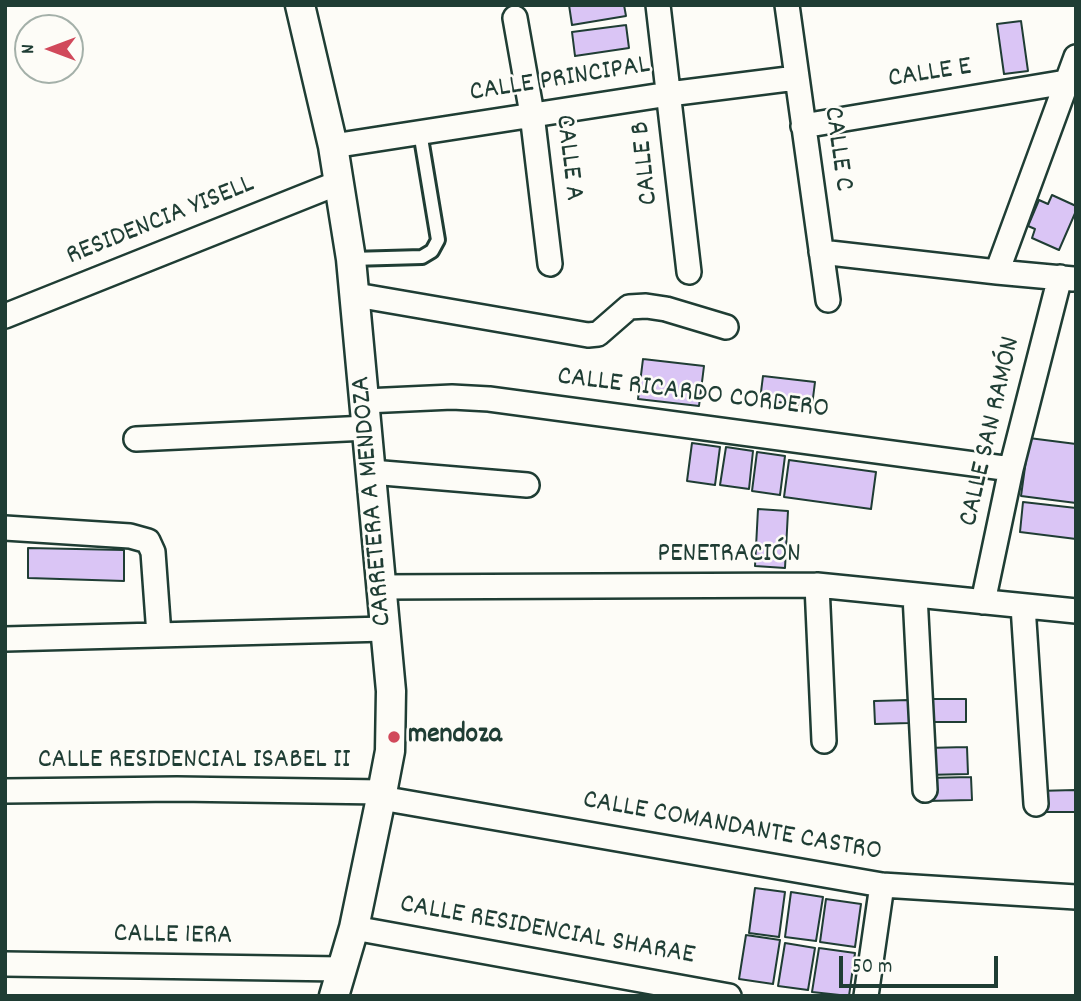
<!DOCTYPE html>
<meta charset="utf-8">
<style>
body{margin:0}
#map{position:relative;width:1081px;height:1001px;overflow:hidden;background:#fdfcf7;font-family:Dekko,sans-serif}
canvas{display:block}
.frame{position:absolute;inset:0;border:7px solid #1f3d34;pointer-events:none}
.north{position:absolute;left:14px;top:14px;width:70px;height:70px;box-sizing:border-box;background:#fdfcf7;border:2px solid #a4b0a9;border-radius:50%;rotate:270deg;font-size:19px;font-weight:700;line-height:28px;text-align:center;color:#1f3d34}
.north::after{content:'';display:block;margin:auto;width:24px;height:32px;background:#d1495b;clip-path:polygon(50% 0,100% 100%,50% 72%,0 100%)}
.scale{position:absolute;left:839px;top:956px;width:159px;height:32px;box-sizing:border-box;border:4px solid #1f3d34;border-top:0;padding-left:9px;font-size:21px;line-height:24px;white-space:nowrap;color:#1f3d34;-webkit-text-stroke:5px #fdfcf7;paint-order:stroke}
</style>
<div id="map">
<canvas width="1081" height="1001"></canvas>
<div class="frame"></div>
<div class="north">N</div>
<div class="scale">50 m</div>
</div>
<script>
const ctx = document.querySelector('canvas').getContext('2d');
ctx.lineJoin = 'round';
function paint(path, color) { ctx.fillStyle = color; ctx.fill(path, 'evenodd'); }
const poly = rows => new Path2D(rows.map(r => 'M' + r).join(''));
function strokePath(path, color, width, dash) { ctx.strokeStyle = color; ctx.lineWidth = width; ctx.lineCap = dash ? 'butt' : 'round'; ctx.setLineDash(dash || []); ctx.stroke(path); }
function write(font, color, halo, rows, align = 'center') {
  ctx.font = font + ' Dekko,sans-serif'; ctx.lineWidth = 5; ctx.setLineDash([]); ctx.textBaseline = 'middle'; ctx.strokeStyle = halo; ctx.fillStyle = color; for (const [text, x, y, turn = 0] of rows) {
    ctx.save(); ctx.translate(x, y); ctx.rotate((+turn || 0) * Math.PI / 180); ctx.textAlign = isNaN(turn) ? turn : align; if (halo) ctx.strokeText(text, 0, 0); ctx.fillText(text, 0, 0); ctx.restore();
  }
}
const building = poly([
 [569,5,624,5,626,16,572,25,569,5],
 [1021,21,1028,71,1004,74,997,24,1021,21],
 [626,25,629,48,575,56,572,32,626,25],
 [1052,195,1076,206,1076,211,1059,250,1032,238,1035,229,1028,226,1039,200,1048,204,1052,195],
 [643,359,704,366,699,406,638,399,643,359],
 [763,376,815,382,812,406,760,400,763,376],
 [1029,438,1076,444,1076,503,1021,496,1029,438],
 [692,443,720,447,715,485,687,481,692,443],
 [726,447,753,451,749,489,720,485,726,447],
 [757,452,785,456,780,495,752,491,757,452],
 [789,460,876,472,871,509,784,497,789,460],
 [1023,502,1076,508,1076,539,1020,532,1023,502],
 [758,509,788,511,785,568,755,566,758,509],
 [28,548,124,550,124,581,28,578,28,548],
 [927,699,966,699,966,722,927,722,927,699],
 [909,700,909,723,875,724,874,701,909,700],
 [967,747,968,774,925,775,925,748,967,747],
 [971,777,972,800,927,801,927,778,971,777],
 [1075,790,1075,812,1037,812,1037,791,1075,790],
 [755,888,785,892,779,937,749,933,755,888],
 [791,892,823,897,816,941,785,937,791,892],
 [826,899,861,904,855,947,820,942,826,899],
 [746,935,780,940,773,984,739,979,746,935],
 [785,943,815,948,808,990,778,986,785,943],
 [819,948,855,953,849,996,812,992,819,948]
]);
paint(building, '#dac5f5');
strokePath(building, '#1f3d34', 2);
const service = poly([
 [351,259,422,257,432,251,438,240,420,132]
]);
const minor = poly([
 [658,5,689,272],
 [787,5,828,300],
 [515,18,532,114,550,264],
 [803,126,1066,82],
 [333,146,669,94,796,78],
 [821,252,997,272,1073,279],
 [997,272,1076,57],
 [356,295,588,335,598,334,629,307,646,306,666,309,726,327],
 [5,316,338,183],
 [365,401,452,397,489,399,1011,469],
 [136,439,367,428],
 [371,472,527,485],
 [5,528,130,536,148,541,153,552,159,635],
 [817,585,824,741],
 [380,587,817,585,1076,611],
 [915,595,925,790],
 [983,602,1011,469,1060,277],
 [1023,606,1036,804],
 [5,639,385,629],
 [5,791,177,789,382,792],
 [381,798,882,885,1076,897],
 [354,928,729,996],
 [5,964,341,969],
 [866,996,882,885]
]);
const tertiary = poly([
 [300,5,333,146,351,259,391,691,390,751,381,798,354,928,334,996]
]);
strokePath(service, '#1f3d34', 18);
strokePath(minor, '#1f3d34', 28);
strokePath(tertiary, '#1f3d34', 33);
strokePath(service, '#fdfcf7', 12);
strokePath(minor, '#fdfcf7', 23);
strokePath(tertiary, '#fdfcf7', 28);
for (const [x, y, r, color] of [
 [394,737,7,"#d1495b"]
]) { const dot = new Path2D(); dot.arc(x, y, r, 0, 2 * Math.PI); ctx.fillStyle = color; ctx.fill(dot); strokePath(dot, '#fdfcf7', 2.5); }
write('28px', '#1f3d34', '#fdfcf7', [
 ["CALLE E",930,75,-9],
 ["CALLE PRINCIPAL",560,81,-9],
 ["CALLE C",836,149,82],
 ["CALLE A",567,158,83],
 ["CALLE B",647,163,-96],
 ["RESIDENCIA YISELL",161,222,-22],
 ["CALLE RICARDO CORDERO",693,395,7],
 ["CALLE SAN RAMÓN",992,432,-77],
 ["CARRETERA A MENDOZA",374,501,-95],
 ["PENETRACIÓN",729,556],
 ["CALLE RESIDENCIAL ISABEL II",194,762],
 ["CALLE COMANDANTE CASTRO",732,828,10],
 ["CALLE RESIDENCIAL SHARAE",547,932,10],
 ["CALLE 1ERA",173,937,1]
]);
write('bold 28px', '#1f3d34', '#fdfcf7', [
 ["mendoza",408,737]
], 'left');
</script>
